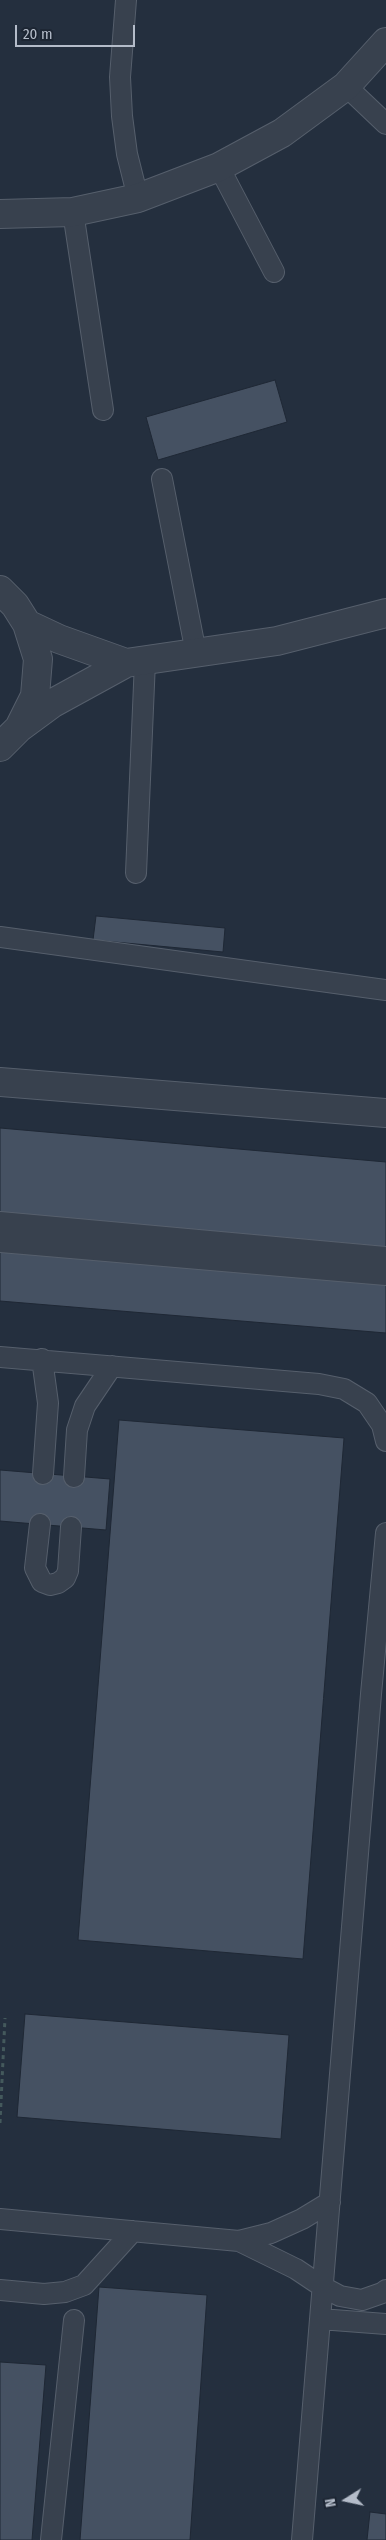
<!DOCTYPE html>
<style>
body{margin:0}
#map{position:relative;width:386px;height:2540px;overflow:hidden;background:#242f3e;font-family:"Fira Sans Condensed",sans-serif}
canvas{display:block}
.north{position:absolute;left:321px;top:2475px;width:50px;height:50px;-webkit-text-stroke:4px #1d2633;paint-order:stroke;rotate:260deg;font-size:14px;font-weight:700;line-height:20px;text-align:center;color:#b4bcc9}
.north::after{content:'';display:block;margin:auto;width:18px;height:22px;background:#b4bcc9;clip-path:polygon(50% 0,100% 100%,50% 72%,0 100%)}
.scale{position:absolute;left:15px;top:25px;width:120px;height:22px;box-sizing:border-box;border:2px solid #b4bcc9;border-top:0;padding-left:6px;font-size:15px;line-height:18px;white-space:nowrap;color:#b4bcc9;-webkit-text-stroke:4px #1d2633;paint-order:stroke}
</style>
<div id="map">
<canvas width="386" height="2540"></canvas>
<div class="north">N</div>
<div class="scale">20 m</div>
</div>
<script>
const ctx = document.querySelector('canvas').getContext('2d');
ctx.lineJoin = 'round';
function paint(path, color) { ctx.fillStyle = color; ctx.fill(path, 'evenodd'); }
const poly = rows => new Path2D(rows.map(r => 'M' + r).join(''));
function strokePath(path, color, width, dash) { ctx.strokeStyle = color; ctx.lineWidth = width; ctx.lineCap = dash ? 'butt' : 'round'; ctx.setLineDash(dash || []); ctx.stroke(path); }
const building = poly([
 [275,380,287,422,158,460,146,417,275,380],
 [96,916,225,928,223,952,93,940,96,916],
 [0,1128,386,1162,386,1333,0,1301,0,1128],
 [119,1420,344,1438,303,1959,78,1940,119,1420],
 [0,1470,110,1479,106,1530,0,1521,0,1470],
 [25,2014,289,2035,281,2139,17,2117,25,2014],
 [99,2287,207,2295,190,2540,80,2540,99,2287],
 [0,2362,46,2365,32,2540,0,2540,0,2362],
 [370,2512,386,2514,386,2540,367,2540,370,2512]
]);
paint(building, '#455162');
strokePath(building, '#1f2835', 1);
const lane = poly([
 [126,0,120,77,122,116,127,154,138,198],
 [346,86,386,124],
 [219,167,274,272],
 [73,212,103,410],
 [162,479,196,653],
 [136,873,145,661],
 [0,937,386,990],
 [0,1222,386,1257],
 [0,1242,386,1275],
 [0,1357,319,1384,344,1389,367,1403,382,1425,386,1441],
 [42,1359,48,1403,43,1474],
 [74,1477,77,1430,85,1406,112,1366],
 [40,1524,35,1568,42,1582,50,1585,58,1583,65,1578,68,1571,71,1527],
 [0,2219,239,2241,296,2269,323,2287,340,2296,362,2300,382,2293,386,2290],
 [239,2241,271,2233,302,2219,330,2202],
 [0,2290,44,2294,65,2292,84,2285,133,2231],
 [320,2319,386,2324],
 [51,2540,74,2320],
 [302,2540,371,1694,386,1533]
]);
const street = poly([
 [0,214,73,212,138,198,219,167,282,133,346,86,386,42],
 [0,590,15,605,27,624,38,659,35,696,19,728,0,747],
 [27,624,59,639,126,663],
 [19,728,53,703,126,663,277,641,386,613],
 [0,1082,386,1113]
]);
strokePath(lane, '#565f6c', 22);
strokePath(street, '#565f6c', 30);
strokePath(poly([
 [0,2123,5,2018]
]), '#44595c', 3, [4, 4]);
strokePath(lane, '#38414e', 20);
strokePath(street, '#38414e', 28);
</script>
